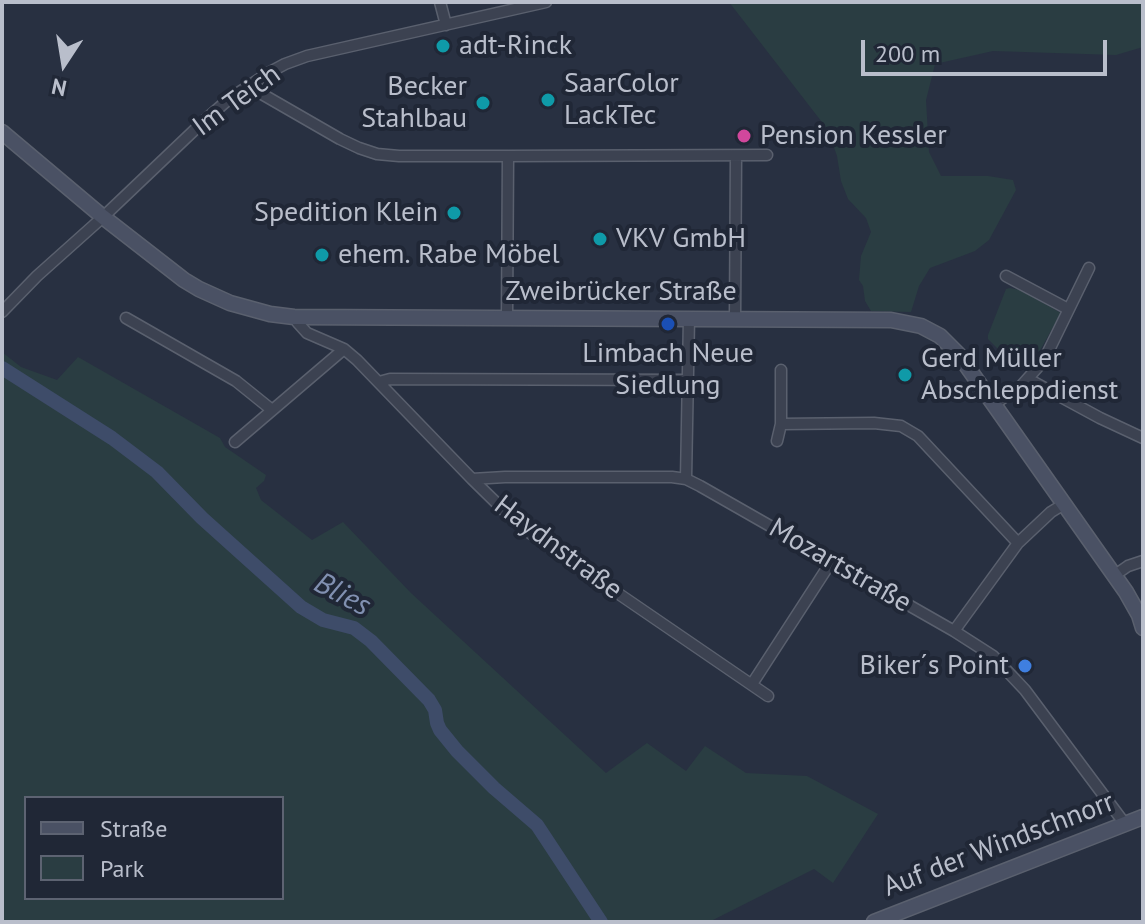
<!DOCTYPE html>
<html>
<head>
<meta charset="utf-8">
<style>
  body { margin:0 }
  #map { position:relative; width:1145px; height:924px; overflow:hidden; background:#283041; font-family:"PT Sans",sans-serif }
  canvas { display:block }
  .frame { position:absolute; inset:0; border:4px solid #b9becb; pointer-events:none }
  .legend { position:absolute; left:24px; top:796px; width:260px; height:104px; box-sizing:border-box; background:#202736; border:2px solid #5d6372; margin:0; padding:10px 14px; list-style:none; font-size:24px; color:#b9becb }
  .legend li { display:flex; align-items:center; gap:16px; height:40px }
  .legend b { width:40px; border:2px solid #5d6372 }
  .north { position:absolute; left:24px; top:24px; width:80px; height:80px; -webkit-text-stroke:6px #202736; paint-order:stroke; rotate:192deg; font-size:22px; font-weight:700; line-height:32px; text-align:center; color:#b9becb }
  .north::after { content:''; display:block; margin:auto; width:28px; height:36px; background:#b9becb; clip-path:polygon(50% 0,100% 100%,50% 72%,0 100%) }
  .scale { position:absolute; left:861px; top:40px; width:246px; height:36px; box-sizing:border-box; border:4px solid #b9becb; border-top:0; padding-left:10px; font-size:24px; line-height:28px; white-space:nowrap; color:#b9becb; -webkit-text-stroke:6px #202736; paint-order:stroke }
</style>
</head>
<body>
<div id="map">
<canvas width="1145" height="924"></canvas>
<div class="frame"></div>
<ul class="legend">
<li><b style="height:10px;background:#4a5164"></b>Straße</li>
<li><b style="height:22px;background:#2a3d42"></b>Park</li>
</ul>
<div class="north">N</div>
<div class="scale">200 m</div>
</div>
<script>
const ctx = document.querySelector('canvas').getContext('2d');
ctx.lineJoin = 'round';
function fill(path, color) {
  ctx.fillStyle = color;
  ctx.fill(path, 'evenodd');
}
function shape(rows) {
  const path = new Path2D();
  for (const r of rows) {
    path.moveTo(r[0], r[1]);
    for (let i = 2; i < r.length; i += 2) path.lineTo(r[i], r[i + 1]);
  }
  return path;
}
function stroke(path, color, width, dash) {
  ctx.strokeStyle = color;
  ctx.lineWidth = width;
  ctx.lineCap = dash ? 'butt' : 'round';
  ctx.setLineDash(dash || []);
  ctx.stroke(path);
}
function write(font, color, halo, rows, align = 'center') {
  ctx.font = font + ' "PT Sans",sans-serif';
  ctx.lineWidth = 8;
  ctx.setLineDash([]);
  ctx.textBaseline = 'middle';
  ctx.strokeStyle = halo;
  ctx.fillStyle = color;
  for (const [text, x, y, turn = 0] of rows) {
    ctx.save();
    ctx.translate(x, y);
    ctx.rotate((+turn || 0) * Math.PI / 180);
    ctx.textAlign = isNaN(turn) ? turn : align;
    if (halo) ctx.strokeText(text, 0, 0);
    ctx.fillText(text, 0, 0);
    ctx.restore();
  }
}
fill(shape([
  [729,2,1143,2,1143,47,1116,55,993,51,935,64,926,100,929,152,941,176,988,176,1013,180,1016,190,989,240,975,251,930,268,919,286,911,312,871,311,865,301,863,286,859,280,861,256,871,232,866,218,848,199,841,181,837,156,828,130],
  [1010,288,1020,290,1061,313,1034,361,1022,353,1012,363,988,339,988,335,1006,289],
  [2,352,21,367,57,380,78,357,220,438,225,447,266,475,264,481,256,488,261,500,312,540,343,522,411,593,606,773,647,743,686,771,705,746,746,773,807,776,878,814,833,883,814,869,709,922,2,922],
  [282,798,282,898,26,898,26,798]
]), '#2a3d42');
stroke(shape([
  [2,368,112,438,157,472,202,518,301,607,323,620,354,628,371,641,429,700,435,710,437,723,440,730,457,751,494,788,537,825,601,922]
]), '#3e4c69', 14);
const street = shape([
  [440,2,446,25],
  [248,86,340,139,359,148,377,154,399,156,508,156,767,155],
  [1006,276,1068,309],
  [2,312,37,276,103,217,205,120,229,99,270,72,285,64,307,56,546,2],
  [294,317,298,323,307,333,344,349,357,360,472,479,521,527,768,696],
  [126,318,236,381,272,410],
  [507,318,508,156],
  [735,319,736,156],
  [1028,379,1100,418,1143,438],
  [379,382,390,379,688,380],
  [994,404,1021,386,1038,367,1048,352,1089,268],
  [781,424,874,423,901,426,918,436,1018,543],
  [777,441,781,424,781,370],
  [235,442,344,349],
  [472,479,505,477,672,477,686,479,700,486,954,631,993,656,1025,690,1125,824],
  [686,479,689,318],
  [1115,575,1128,566,1143,561],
  [954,631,1018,543,1051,512,1064,504],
  [752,684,831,562]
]);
const secondary = shape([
  [2,132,103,217,184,280,199,289,230,303,270,314,294,317,891,320,921,326,940,336,959,355,1126,592,1139,615,1143,628],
  [874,922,1143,817]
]);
stroke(street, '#5a606e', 13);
stroke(secondary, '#5a606e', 17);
stroke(street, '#3c4251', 10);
stroke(secondary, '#4a5164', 14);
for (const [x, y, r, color] of [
  [443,46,8,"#0f9aa8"],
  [548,100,8,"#0f9aa8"],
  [483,103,8,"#0f9aa8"],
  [744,136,8,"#d1479c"],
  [454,213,8,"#0f9aa8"],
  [600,239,8,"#0f9aa8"],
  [322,255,8,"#0f9aa8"],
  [668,324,8,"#1a4fb4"],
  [905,375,8,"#0f9aa8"],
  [1025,666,8,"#3f7fe0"]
]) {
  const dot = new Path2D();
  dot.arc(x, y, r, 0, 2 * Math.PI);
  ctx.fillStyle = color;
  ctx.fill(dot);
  stroke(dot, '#202736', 3);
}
write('28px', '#b9becb', '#202736', [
  ["adt-Rinck",459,46],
  ["SaarColor",564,84],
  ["LackTec",564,116],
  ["Becker",467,87,"right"],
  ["Stahlbau",467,119,"right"],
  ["Pension Kessler",760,136],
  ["Spedition Klein",438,213,"right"],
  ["VKV GmbH",616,239],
  ["ehem. Rabe Möbel",338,255],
  ["Limbach Neue",668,354,"center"],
  ["Siedlung",668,386,"center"],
  ["Gerd Müller",921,359],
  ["Abschleppdienst",921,391],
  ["Biker´s Point",1009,666,"right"]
], 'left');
write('28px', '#b9becb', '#202736', [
  ["Im Teich",237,101,-36],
  ["Zweibrücker Straße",621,292],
  ["Haydnstraße",558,548,37],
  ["Mozartstraße",840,566,30],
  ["Auf der Windschnorr",999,845,-21]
]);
write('italic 30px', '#8190b1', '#202736', [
  ["Blies",342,595,28]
]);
</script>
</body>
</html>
